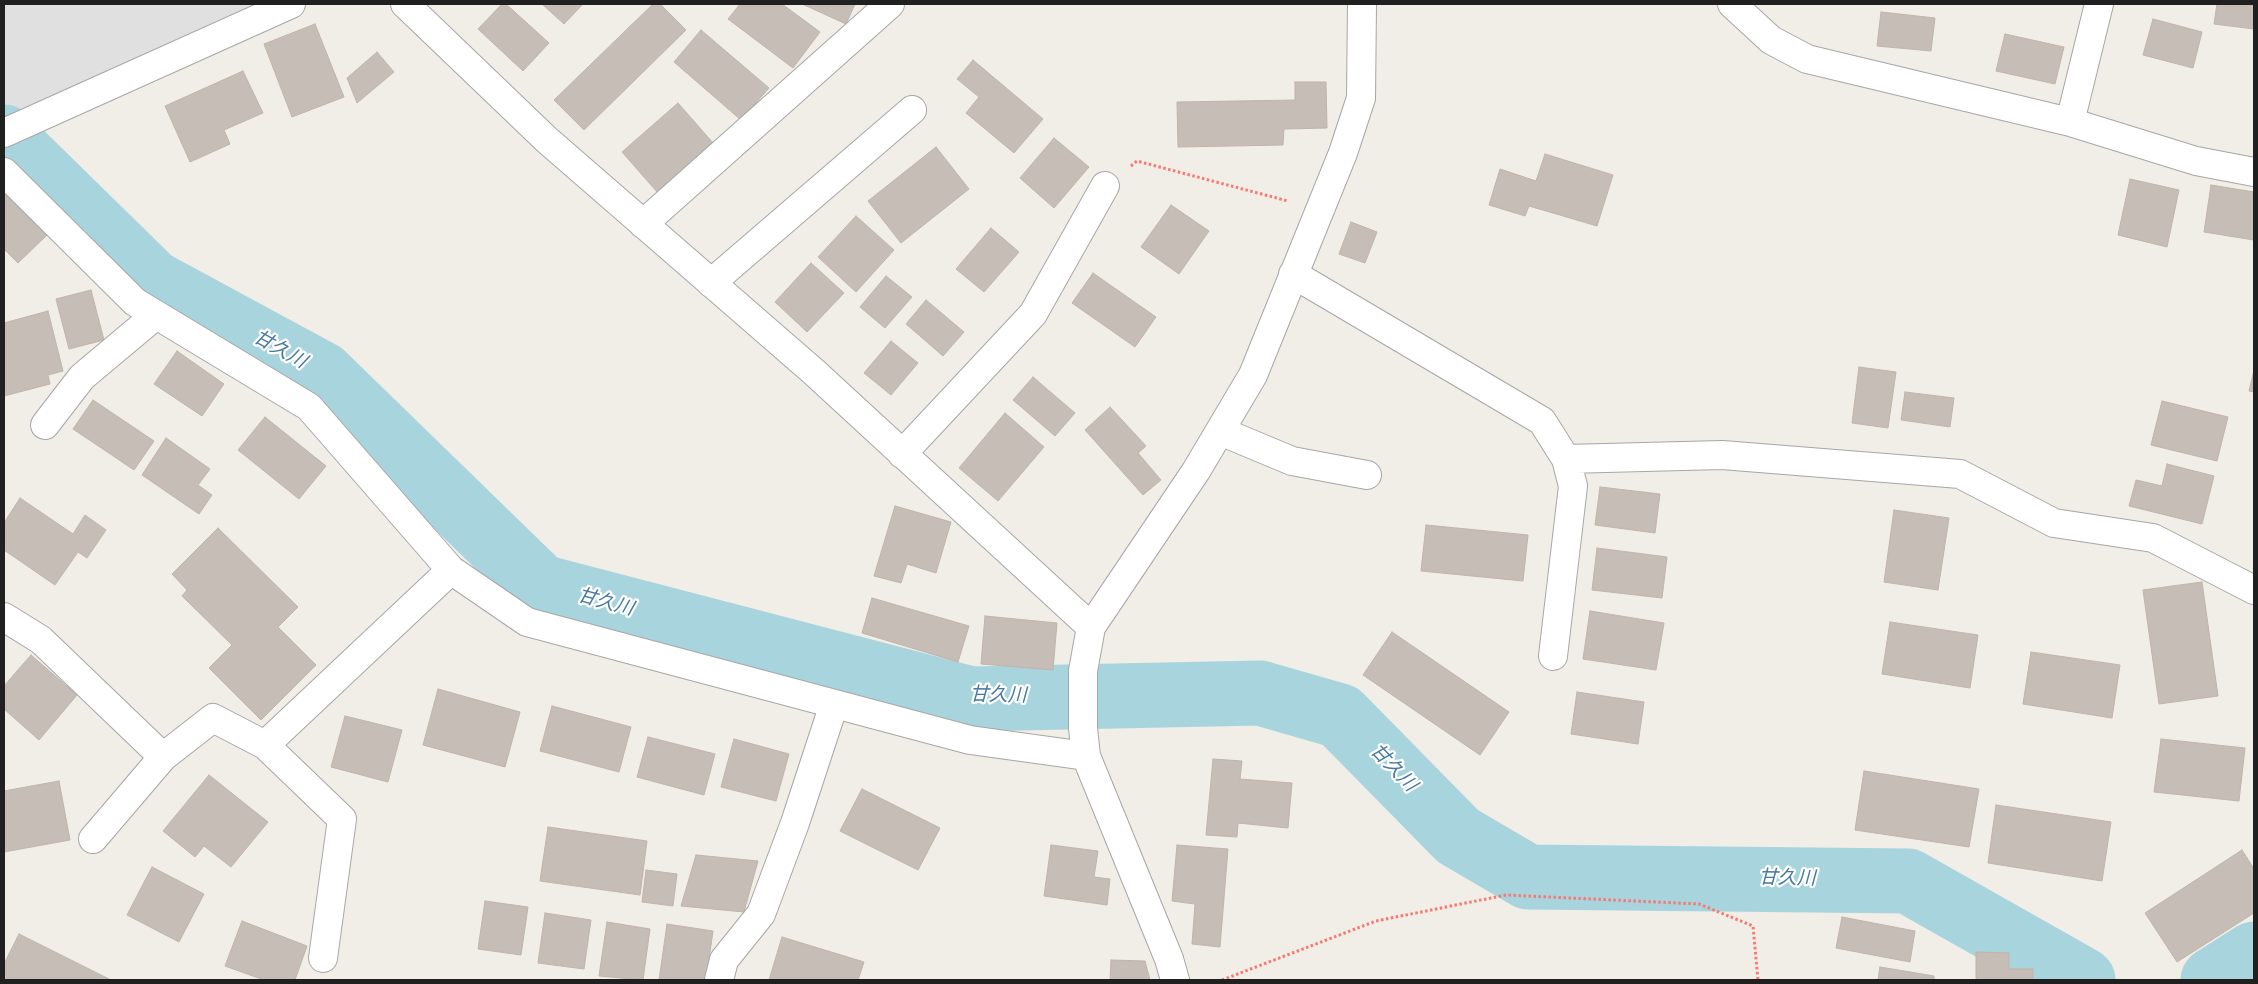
<!DOCTYPE html>
<html>
<head>
<meta charset="utf-8">
<style>
  body { margin:0 }
  #map { position:relative; width:2258px; height:984px; overflow:hidden; background:#f1ede7; font-family:Overpass,sans-serif }
  canvas { display:block }
  .frame { position:absolute; inset:0; border:5px solid #202020; pointer-events:none }
</style>
</head>
<body>
<div id="map">
<canvas width="2258" height="984"></canvas>
<div class="frame"></div>
</div>
<script>
const ctx = document.querySelector('canvas').getContext('2d');
ctx.lineJoin = 'round';
function fill(path, color) {
  ctx.fillStyle = color;
  ctx.fill(path, 'evenodd');
}
function shape(rows) {
  const path = new Path2D();
  for (const r of rows) {
    path.moveTo(r[0], r[1]);
    for (let i = 2; i < r.length; i += 2) path.lineTo(r[i], r[i + 1]);
  }
  return path;
}
function stroke(path, color, width, dash) {
  ctx.strokeStyle = color;
  ctx.lineWidth = width;
  ctx.lineCap = dash ? 'butt' : 'round';
  ctx.setLineDash(dash || []);
  ctx.stroke(path);
}
function write(font, color, halo, rows, align = 'center') {
  ctx.font = font + ' Overpass,"Noto Sans JP",sans-serif';
  ctx.lineWidth = 4.5;
  ctx.setLineDash([]);
  ctx.textBaseline = 'middle';
  ctx.strokeStyle = halo;
  ctx.fillStyle = color;
  for (const [text, x, y, turn = 0] of rows) {
    ctx.save();
    ctx.translate(x, y);
    ctx.rotate((+turn || 0) * Math.PI / 180);
    ctx.textAlign = isNaN(turn) ? turn : align;
    if (halo) ctx.strokeText(text, 0, 0);
    ctx.fillText(text, 0, 0);
    ctx.restore();
  }
}
fill(shape([
  [4,4,271,4,94,84,4,114]
]), '#e0e0e0');
stroke(shape([
  [4,137,152,282,322,374,541,587,971,699,1260,693,1340,716,1458,836,1528,877,1908,881,2083,980],
  [2213,980,2254,954]
]), '#a8d4de', 65);
const building = shape([
  [502,4,506,4,549,43,523,71,478,29,502,4],
  [542,4,583,4,564,24,542,4],
  [653,4,660,4,686,30,584,130,554,100,653,4],
  [740,4,782,4,820,32,793,68,728,19,740,4],
  [802,4,855,4,846,24,802,4],
  [2217,4,2254,4,2254,29,2214,24,2217,4],
  [1881,12,1935,18,1931,51,1877,46,1881,12],
  [2153,19,2202,32,2193,68,2143,55,2153,19],
  [315,24,344,97,292,117,264,44,315,24],
  [701,30,769,88,741,120,674,62,701,30],
  [2005,34,2064,47,2055,84,1996,71,2005,34],
  [377,52,394,72,357,103,347,78,377,52],
  [973,60,1043,119,1014,153,966,113,979,97,957,79,973,60],
  [243,71,263,113,224,130,230,144,190,162,165,106,243,71],
  [1295,82,1326,82,1327,128,1284,129,1283,145,1178,147,1177,102,1295,100,1295,82],
  [678,103,714,144,658,193,622,152,678,103],
  [1054,138,1089,167,1054,208,1020,178,1054,138],
  [936,147,969,189,901,243,868,201,936,147],
  [1545,154,1613,175,1597,226,1529,206,1525,216,1489,205,1500,169,1536,181,1545,154],
  [2130,179,2179,190,2167,247,2118,235,2130,179],
  [2211,185,2254,192,2254,240,2204,232,2211,185],
  [4,190,47,235,18,263,4,249,4,190],
  [1171,205,1209,231,1179,274,1141,247,1171,205],
  [856,216,894,250,856,292,818,257,856,216],
  [1351,222,1377,232,1365,263,1339,254,1351,222],
  [991,228,1019,252,984,292,956,269,991,228],
  [811,263,844,293,807,332,775,302,811,263],
  [1093,273,1156,317,1135,347,1072,303,1093,273],
  [886,276,912,297,885,328,860,307,886,276],
  [91,290,104,340,69,349,56,299,91,290],
  [926,300,964,332,943,356,906,324,926,300],
  [48,311,63,371,48,375,50,384,4,396,4,323,48,311],
  [891,341,918,363,891,395,864,373,891,341],
  [177,351,224,384,202,416,154,384,177,351],
  [1859,367,1896,372,1888,428,1852,423,1859,367],
  [2254,370,2254,392,2249,391,2254,370],
  [1033,377,1075,413,1055,436,1013,400,1033,377],
  [1905,392,1954,398,1950,427,1901,420,1905,392],
  [93,400,154,441,134,470,73,429,93,400],
  [2162,401,2228,417,2217,461,2151,445,2162,401],
  [1110,407,1146,446,1138,453,1161,480,1143,495,1085,430,1110,407],
  [1005,413,1044,447,998,501,959,468,1005,413],
  [265,417,326,466,299,499,238,450,265,417],
  [166,438,210,469,198,485,212,495,199,514,142,475,166,438],
  [2167,464,2214,476,2202,524,2129,506,2136,480,2162,486,2167,464],
  [1600,487,1660,494,1655,533,1595,525,1600,487],
  [20,498,73,534,85,515,106,530,87,558,78,552,55,585,4,550,4,523,20,498],
  [895,506,951,522,936,573,907,564,901,583,874,576,895,506],
  [1894,510,1949,518,1938,590,1884,582,1894,510],
  [1426,525,1528,535,1523,581,1421,571,1426,525],
  [218,528,298,607,278,627,316,665,261,720,209,668,232,645,182,596,187,590,172,574,218,528],
  [1597,548,1667,557,1662,598,1592,590,1597,548],
  [2202,582,2218,696,2159,704,2143,590,2202,582],
  [872,598,969,626,958,662,862,633,872,598],
  [1590,611,1664,623,1656,670,1583,659,1590,611],
  [985,616,1057,623,1053,670,981,664,985,616],
  [1890,622,1978,635,1970,688,1882,674,1890,622],
  [1392,632,1509,712,1480,755,1363,675,1392,632],
  [2031,652,2120,665,2112,718,2023,704,2031,652],
  [31,655,77,695,39,740,4,709,4,686,31,655],
  [438,689,520,712,505,767,423,745,438,689],
  [1577,692,1644,702,1638,744,1571,734,1577,692],
  [552,706,631,727,619,772,540,751,552,706],
  [345,716,402,730,388,782,331,767,345,716],
  [648,737,715,754,704,795,637,777,648,737],
  [734,739,789,754,776,801,721,787,734,739],
  [2161,739,2245,748,2239,801,2154,792,2161,739],
  [1213,759,1242,761,1240,779,1292,783,1288,828,1238,823,1237,837,1206,835,1213,759],
  [1864,771,1979,789,1969,847,1855,830,1864,771],
  [209,775,268,822,231,867,204,846,195,857,163,831,209,775],
  [59,781,70,840,4,852,4,791,59,781],
  [862,789,940,828,918,870,840,831,862,789],
  [1996,805,2111,822,2102,881,1988,863,1996,805],
  [548,827,647,841,640,895,540,881,548,827],
  [1051,845,1098,851,1094,877,1110,879,1107,905,1044,896,1051,845],
  [1177,845,1228,849,1220,947,1192,944,1195,904,1172,901,1177,845],
  [2242,850,2254,869,2254,913,2177,962,2145,913,2242,850],
  [696,855,758,861,744,912,681,906,696,855],
  [152,867,204,894,179,942,127,915,152,867],
  [646,870,677,874,673,906,642,902,646,870],
  [485,901,528,907,521,955,478,949,485,901],
  [545,913,591,920,584,969,538,963,545,913],
  [1842,917,1915,931,1910,962,1836,948,1842,917],
  [242,921,307,946,295,980,264,980,225,966,242,921],
  [607,922,650,929,643,980,599,976,607,922],
  [667,924,713,931,706,980,659,980,667,924],
  [19,934,111,980,4,980,4,964,19,934],
  [782,937,864,962,858,980,769,980,782,937],
  [1976,952,2009,953,2009,969,2033,969,2033,980,1976,980,1976,952],
  [1111,960,1145,961,1150,980,1110,980,1111,960],
  [1880,967,1934,976,1934,980,1878,980,1880,967]
]);
fill(building, '#c5bdb6');
stroke(building, '#c2b3a9', 1);
const street = shape([
  [405,4,547,140,814,372,1091,627],
  [1732,4,1771,40,1807,59,2070,122,2196,161,2254,172],
  [2070,122,2099,4],
  [4,133,291,4],
  [4,172,135,302,309,407,451,570,527,622,970,740,1086,756],
  [643,224,890,4],
  [1293,274,1542,421,1566,459,1722,455,1960,474,2054,523,2153,538,2254,590],
  [711,283,912,110],
  [45,425,82,377,156,315],
  [1220,431,1292,461,1367,475],
  [902,454,1033,314,1105,186],
  [4,617,41,640,163,757],
  [1553,656,1573,486,1566,459],
  [265,745,342,819,323,958],
  [93,839,163,757,213,718,265,745,451,570],
  [719,980,724,960,761,914,795,823,834,704],
  [1175,980,1169,959,1086,756,1083,728,1083,671,1091,627,1196,471,1253,375,1343,153,1361,98,1362,4]
]);
stroke(street, '#a7a7a7', 30);
stroke(shape([
  [1131,166,1137,161,1288,201],
  [1222,980,1376,921,1506,895,1699,904,1753,926,1758,980]
]), '#f97870', 3, [2.5, 2.5]);
stroke(street, '#fff', 28);
write('italic 19px', '#4778a0', '#fff', [
  ["甘久川",279,351,29],
  ["甘久川",605,604,15],
  ["甘久川",998,697,1],
  ["甘久川",1392,769,46],
  ["甘久川",1787,880,1]
]);
</script>
</body>
</html>
